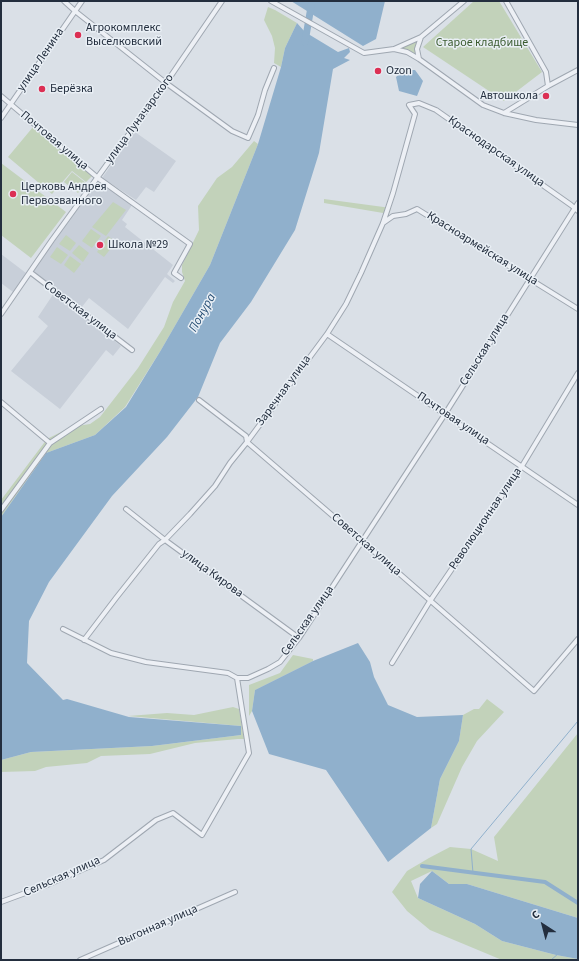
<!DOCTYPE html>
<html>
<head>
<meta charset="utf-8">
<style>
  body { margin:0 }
  #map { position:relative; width:579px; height:961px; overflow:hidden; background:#dae0e7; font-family:"Source Sans 3",sans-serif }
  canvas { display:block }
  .frame { position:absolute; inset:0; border:2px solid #232e3e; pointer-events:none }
  .north { position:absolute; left:523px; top:905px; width:40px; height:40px; -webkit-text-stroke:3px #e9eff5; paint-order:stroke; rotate:324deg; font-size:11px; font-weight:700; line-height:16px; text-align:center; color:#232e3e }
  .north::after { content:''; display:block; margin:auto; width:14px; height:18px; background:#232e3e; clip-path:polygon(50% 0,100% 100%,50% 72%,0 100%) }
</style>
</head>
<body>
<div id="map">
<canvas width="579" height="961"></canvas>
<div class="frame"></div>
<div class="north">С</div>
</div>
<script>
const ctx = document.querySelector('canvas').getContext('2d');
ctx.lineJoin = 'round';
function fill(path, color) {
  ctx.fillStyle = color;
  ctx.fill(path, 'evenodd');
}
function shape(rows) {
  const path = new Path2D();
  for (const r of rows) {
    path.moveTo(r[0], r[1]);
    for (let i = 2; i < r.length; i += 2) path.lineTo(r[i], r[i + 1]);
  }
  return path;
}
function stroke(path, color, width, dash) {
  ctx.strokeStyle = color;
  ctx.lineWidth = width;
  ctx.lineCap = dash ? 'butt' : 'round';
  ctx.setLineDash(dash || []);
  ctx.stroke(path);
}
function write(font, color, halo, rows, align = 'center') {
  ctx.font = font + ' "Source Sans 3",sans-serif';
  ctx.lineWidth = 3;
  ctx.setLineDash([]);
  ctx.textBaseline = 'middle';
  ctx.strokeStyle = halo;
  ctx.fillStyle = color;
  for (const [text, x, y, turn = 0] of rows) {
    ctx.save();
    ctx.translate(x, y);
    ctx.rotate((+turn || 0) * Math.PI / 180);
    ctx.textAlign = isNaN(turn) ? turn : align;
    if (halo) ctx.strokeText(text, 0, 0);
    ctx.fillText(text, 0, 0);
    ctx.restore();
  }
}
fill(shape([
  [135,132,176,161,154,192,146,187,136,200,102,178],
  [98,181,132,205,122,220,127,224,125,227,173,265,167,274,175,281,173,283,165,277,128,329,89,298,81,308,33,271],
  [1,254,26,273,13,292,1,283],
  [54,293,121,346,113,356,106,350,60,409,11,371,48,326,38,317]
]), '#c8cfd9');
fill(shape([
  [474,1,499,1,542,72,504,101,423,47],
  [268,7,275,10,297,23,285,48,281,67,274,63,275,48,272,36,264,20],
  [421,37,417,49,419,59,407,52,394,49],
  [33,127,93,175,86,182,72,171,52,194,8,157],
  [254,141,258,144,210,265,161,350,125,407,95,435,46,453,1,517,1,500,47,439,71,427,90,424,100,417,138,368,164,327,173,302,185,281,182,272,182,265,199,230,198,206,217,178,232,167],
  [1,163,66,212,31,258,1,235],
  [72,172,86,183,78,193,64,182],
  [324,199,391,208,389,214,324,203],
  [113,202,126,210,106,236,92,227],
  [91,229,101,236,92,248,82,241],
  [66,235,76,243,70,251,59,244],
  [108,236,116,242,104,257,97,252],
  [79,245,89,253,83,262,72,253],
  [57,247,68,255,61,264,50,257],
  [70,256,81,264,74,273,64,265],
  [293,655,313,659,313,661,255,690,252,711,249,716,249,685,280,673],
  [487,699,504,712,477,741,462,767,437,824,431,828,440,779,459,741,463,715,474,709,479,709],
  [233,707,239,709,244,739,238,739,195,743,150,754,101,756,87,763,46,767,35,771,1,772,1,760,31,752,152,746,241,735,241,726,128,716,167,713,194,715],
  [578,733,578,918,467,884,449,884,432,871,411,881,418,898,475,924,502,941,556,955,578,959,578,960,502,960,430,930,407,911,392,892,407,871,429,858,450,847,471,849,498,861,494,837]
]), '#c2d2ba');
fill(shape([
  [291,1,385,1,376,39,363,46],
  [297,23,305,32,338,52,349,48,350,52,344,58,350,60,333,69,319,153,295,230,251,302,220,343,198,397,167,437,112,496,49,582,29,621,27,663,63,700,67,699,129,717,241,726,241,735,152,746,31,752,1,760,1,517,46,453,95,435,126,407,161,350,210,265,258,144,281,67,285,48],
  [404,70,415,70,423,81,417,96,399,91,396,77],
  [358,643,370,662,374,677,388,705,417,717,463,715,459,741,440,779,431,828,388,862,326,770,269,754,252,711,255,690,313,661],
  [432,871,449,884,467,884,578,918,578,959,556,955,502,941,475,924,418,898,420,884]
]), '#90b0cc');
stroke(shape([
  [473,873,471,849,578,721],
  [551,960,558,954]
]), '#90b0cc', 1);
stroke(shape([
  [422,866,545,882,578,903]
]), '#90b0cc', 4);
stroke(shape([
  [305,42,312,1]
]), '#90b0cc', 7);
const minor = shape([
  [64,1,75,11,166,83,232,131,248,138,258,115,265,90,274,68],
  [271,1,364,53,394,49,407,52,419,59,483,105,504,113,536,120,578,125],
  [506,1,546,72,548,86],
  [394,49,421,37],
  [419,59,417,49,421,37,464,1],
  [1,96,98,178,190,244,174,273,181,278],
  [504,113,548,86,578,70],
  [1,118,82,1],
  [383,223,393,216,406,214,417,209,578,309],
  [30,272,132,350],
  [1,314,52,240,166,83,222,1],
  [327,334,578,505],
  [199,400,246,436,247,442,362,541,534,691,578,639],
  [1,402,50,443],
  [126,509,165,540,299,638],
  [1,510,50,443,101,409],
  [63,629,111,653,146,662,228,673,237,678],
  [84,640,116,598,159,544,165,540,190,514,215,486,230,463,247,442,327,334,346,304,361,273,383,223,393,193,415,114,409,105,419,103,436,110,571,205,578,211],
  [392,663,430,601,522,466,578,373],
  [237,678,248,678,268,669,280,662,299,638,445,414,578,203],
  [1,902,47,885,104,860,156,820,173,813,202,835,249,753,237,678],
  [80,960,235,892]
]);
stroke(minor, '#9fa7b1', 6);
stroke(minor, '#edf0f5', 4);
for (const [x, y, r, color] of [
  [78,35,4,"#dc2f53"],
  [378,71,4,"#dc2f53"],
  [42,89,4,"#dc2f53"],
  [546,96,4,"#dc2f53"],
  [13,194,4,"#dc2f53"],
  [100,245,4,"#dc2f53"]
]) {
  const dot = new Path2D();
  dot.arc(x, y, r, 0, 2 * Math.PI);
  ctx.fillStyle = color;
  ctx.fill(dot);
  stroke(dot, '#e9eff5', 1.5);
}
write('12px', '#232e3e', '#e9eff5', [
  ["Агрокомплекс",86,28],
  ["Выселковский",86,42],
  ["Ozon",386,71],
  ["Берёзка",50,89],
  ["Автошкола",538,96,"right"],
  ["Церковь Андрея",21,187],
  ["Первозванного",21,201],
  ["Школа №29",108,245]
], 'left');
write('12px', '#3a5b2f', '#e9eff5', [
  ["Старое кладбище",482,43]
]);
write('12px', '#232e3e', '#e9eff5', [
  ["улица Ленина",41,60,-56],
  ["улица Луначарского",140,119,-54],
  ["Почтовая улица",54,141,40],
  ["Краснодарская улица",496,152,35],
  ["Красноармейская улица",482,249,32],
  ["Советская улица",80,311,37],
  ["Сельская улица",485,350,-58],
  ["Заречная улица",284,391,-54],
  ["Почтовая улица",453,419,34],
  ["Революционная улица",486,519,-56],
  ["Советская улица",366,545,41],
  ["улица Кирова",212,574,36],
  ["Сельская улица",308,621,-55],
  ["Сельская улица",62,877,-24],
  ["Выгонная улица",158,926,-24]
]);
write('italic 13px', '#295076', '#e9eff5', [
  ["Понура",203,313,-61]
]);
</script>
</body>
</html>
